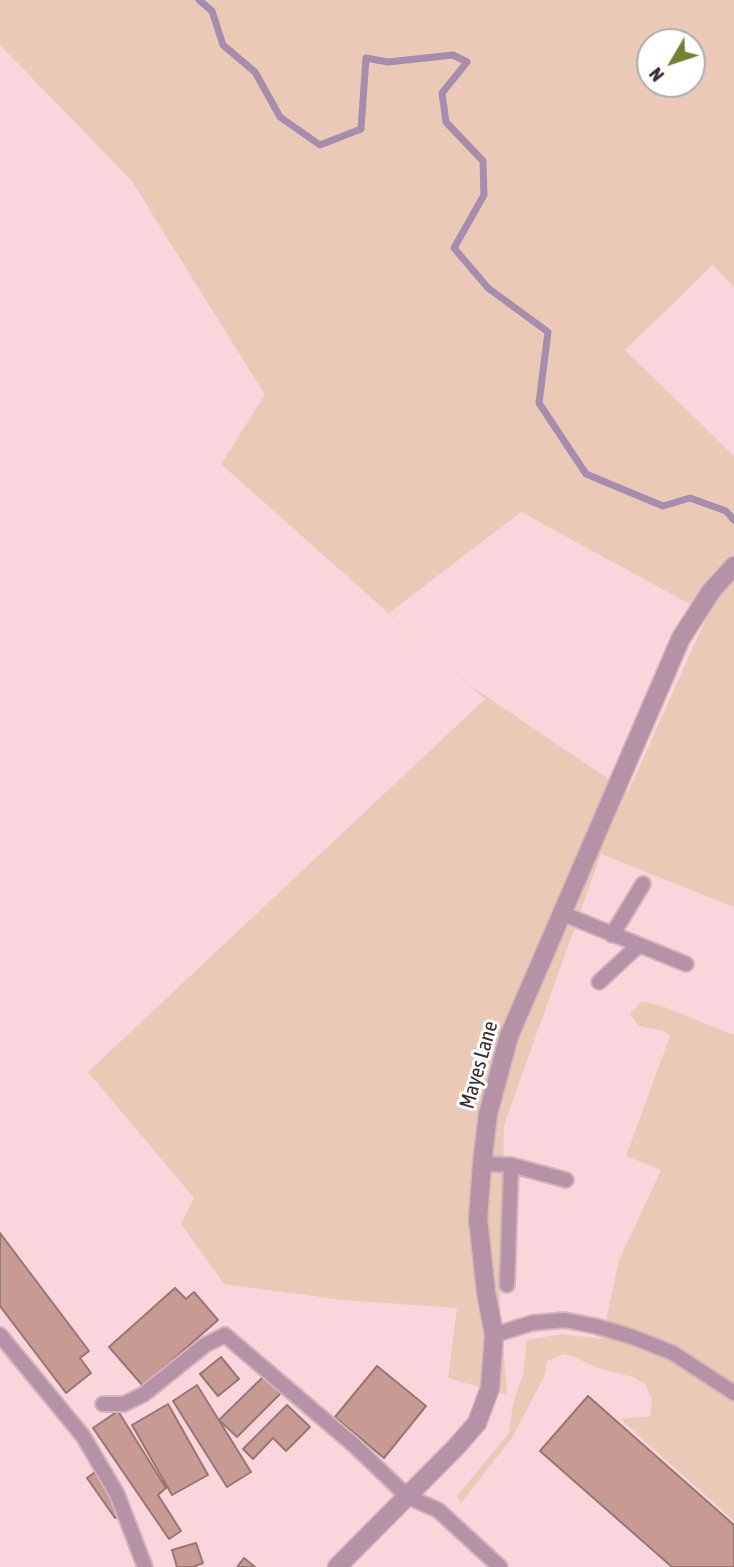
<!DOCTYPE html>
<html>
<head>
<meta charset="utf-8">
<style>
  body { margin:0 }
  #map { position:relative; width:734px; height:1567px; overflow:hidden; background:#fad6dc; font-family:"Asap Condensed",sans-serif }
  canvas { display:block }
  .north { position:absolute; left:636px; top:28px; width:70px; height:70px; box-sizing:border-box; background:#fff; border:2px solid #b1abac; border-radius:50%; rotate:231deg; font-size:19px; font-weight:700; line-height:28px; text-align:center; color:#3b2d2f }
  .north::after { content:''; display:block; margin:auto; width:24px; height:32px; background:#718333; clip-path:polygon(50% 0,100% 100%,50% 72%,0 100%) }
</style>
</head>
<body>
<div id="map">
<canvas width="734" height="1567"></canvas>
<div class="north">N</div>
</div>
<script>
const ctx = document.querySelector('canvas').getContext('2d');
ctx.lineJoin = 'round';
function fill(path, color) {
  ctx.fillStyle = color;
  ctx.fill(path, 'evenodd');
}
function shape(rows) {
  const path = new Path2D();
  for (const r of rows) {
    path.moveTo(r[0], r[1]);
    for (let i = 2; i < r.length; i += 2) path.lineTo(r[i], r[i + 1]);
  }
  return path;
}
function stroke(path, color, width, dash) {
  ctx.strokeStyle = color;
  ctx.lineWidth = width;
  ctx.lineCap = dash ? 'butt' : 'round';
  ctx.setLineDash(dash || []);
  ctx.stroke(path);
}
function write(font, color, halo, rows, align = 'center') {
  ctx.font = font + ' "Asap Condensed",sans-serif';
  ctx.lineWidth = 6;
  ctx.setLineDash([]);
  ctx.textBaseline = 'middle';
  ctx.strokeStyle = halo;
  ctx.fillStyle = color;
  for (const [text, x, y, turn = 0] of rows) {
    ctx.save();
    ctx.translate(x, y);
    ctx.rotate((+turn || 0) * Math.PI / 180);
    ctx.textAlign = isNaN(turn) ? turn : align;
    if (halo) ctx.strokeText(text, 0, 0);
    ctx.fillText(text, 0, 0);
    ctx.restore();
  }
}
fill(shape([
  [0,0,734,0,734,287,713,265,625,350,734,456,734,907,601,854,504,1125,500,1300,507,1395,448,1378,457,1308,342,1300,224,1284,181,1224,194,1198,88,1072,485,699,221,464,265,395,131,180,0,45],
  [650,42,692,42,692,84,650,84],
  [521,512,708,614,628,792,471,686,389,613],
  [642,1001,662,1006,734,1035,734,1521,620,1419,650,1416,652,1399,645,1384,633,1377,597,1368,575,1357,563,1354,547,1361,544,1377,512,1438,461,1503,457,1496,509,1433,513,1403,523,1374,527,1340,562,1334,602,1339,619,1260,661,1170,626,1156,670,1036,664,1031,639,1026,630,1014]
]), '#eacab7');
stroke(shape([
  [199,0,212,11,223,45,255,72,280,117,320,145,361,129,366,58,388,62,453,55,467,62,442,93,446,122,483,161,484,195,454,248,488,288,548,332,539,403,586,474,663,506,690,498,726,511,734,520]
]), '#a78dad', 7);
const building = shape([
  [0,1233,89,1351,80,1358,91,1373,66,1393,0,1306,0,1233],
  [175,1288,186,1299,194,1292,218,1320,143,1386,109,1347,175,1288],
  [221,1357,239,1379,218,1396,200,1374,221,1357],
  [377,1366,426,1406,384,1458,335,1417,377,1366],
  [265,1375,282,1392,237,1437,219,1420,265,1375],
  [197,1385,251,1472,227,1487,173,1401,197,1385],
  [588,1396,734,1525,734,1567,672,1567,540,1451,588,1396],
  [168,1404,208,1475,172,1495,132,1425,168,1404],
  [287,1405,310,1427,286,1451,273,1438,253,1459,243,1449,287,1405],
  [118,1411,166,1488,158,1495,181,1531,169,1539,93,1428,118,1411],
  [95,1472,123,1512,115,1518,87,1478,95,1472],
  [196,1543,203,1563,193,1567,177,1567,172,1550,196,1543],
  [244,1558,255,1567,237,1567,244,1558]
]);
fill(building, '#c79a93');
stroke(building, '#977772', 2);
const lane = shape([
  [561,913,686,964],
  [612,935,643,884],
  [599,982,639,945],
  [482,1164,511,1165,566,1180],
  [507,1285,511,1165],
  [0,1335,83,1436,117,1494,145,1567],
  [494,1335,532,1323,564,1320,595,1326,630,1336,673,1353,734,1393],
  [103,1404,124,1404,144,1394,205,1345,225,1335,355,1446,408,1497,438,1510,500,1567]
]);
const street = shape([
  [337,1567,456,1447,477,1423,490,1388,494,1335,486,1292,478,1219,482,1164,488,1114,509,1036,681,638,712,590,734,566]
]);
stroke(lane, '#d4b4b9', 18);
stroke(street, '#d4b4b9', 21);
stroke(lane, '#b692a6', 14);
stroke(street, '#b692a6', 18);
write('21px', '#3b2d2f', '#fff', [
  ["Mayes Lane",479,1065,-74]
]);
</script>
</body>
</html>
